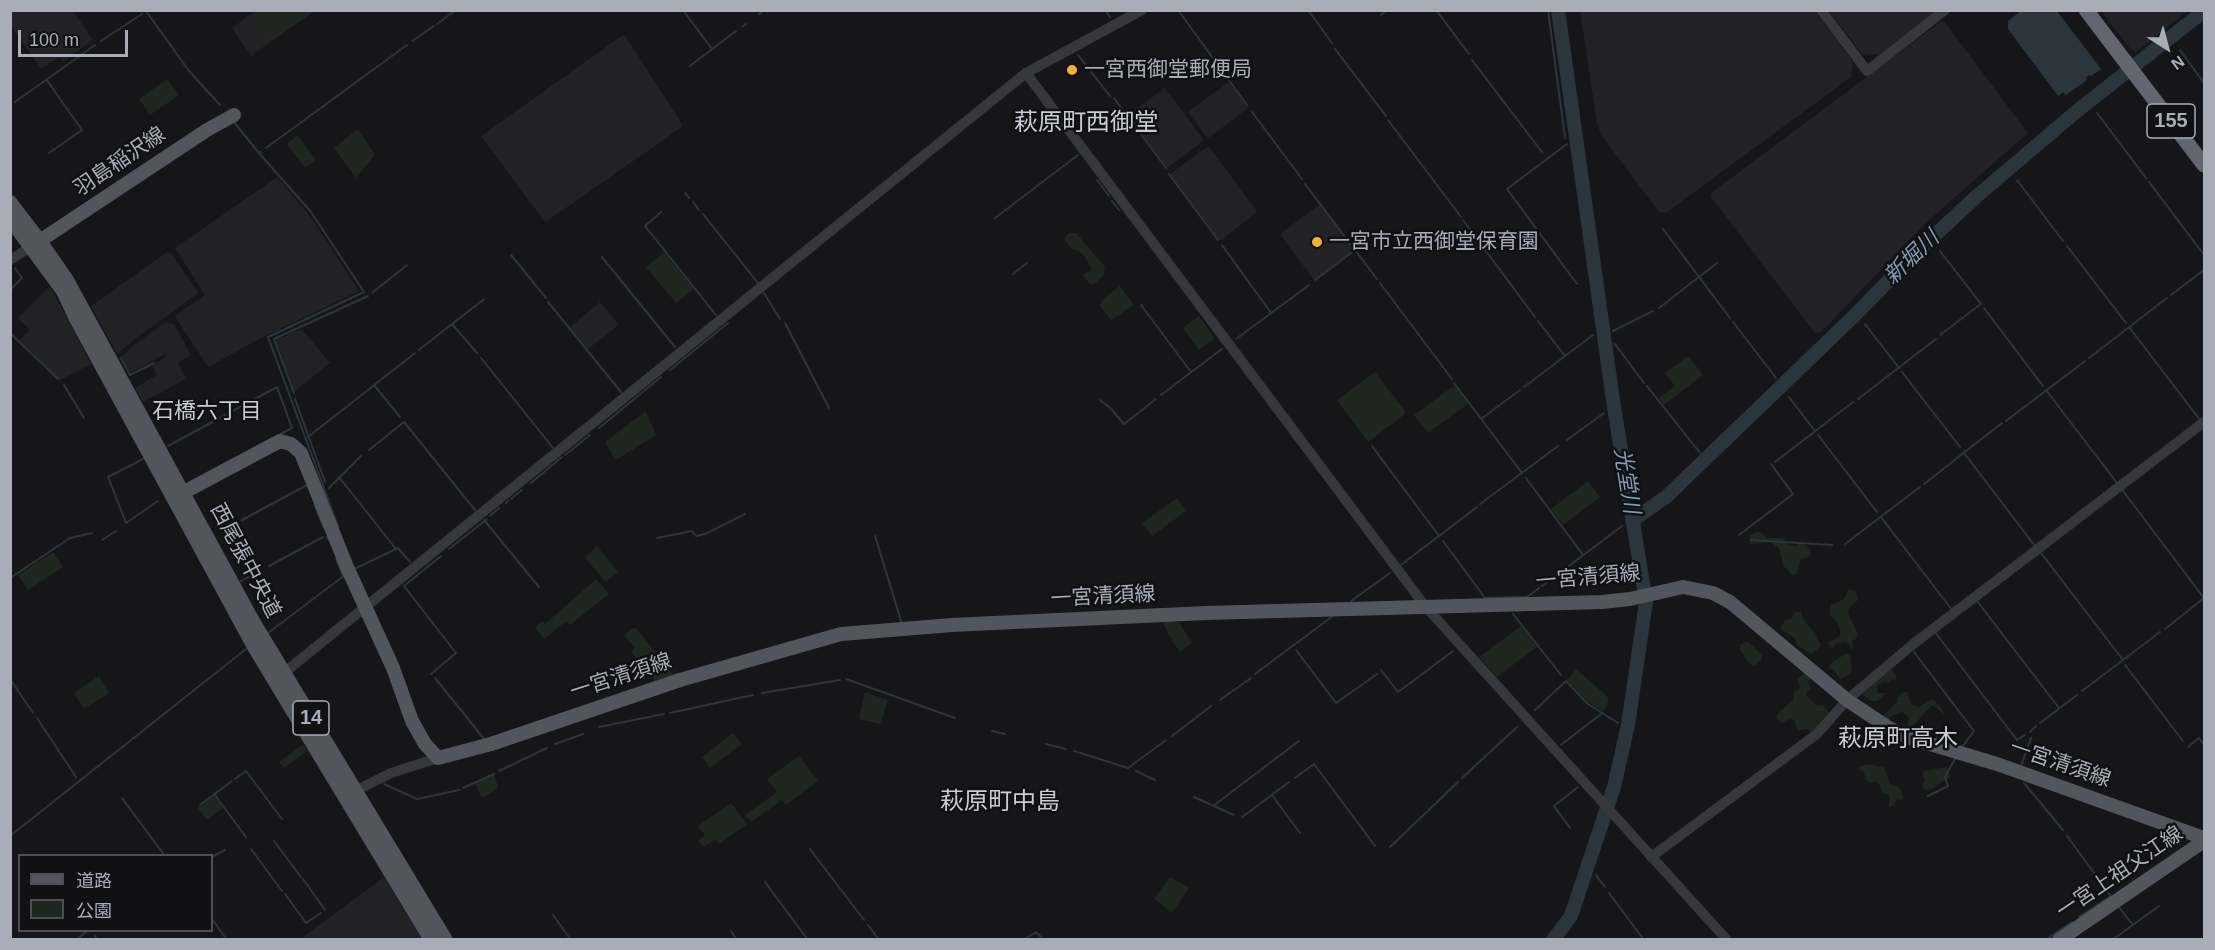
<!DOCTYPE html>
<html>
<head>
<meta charset="utf-8">
<style>
  body { margin:0 }
  #map { position:relative; width:2215px; height:950px; overflow:hidden; background:#161618; font-family:Helvetica,"Noto Sans JP",sans-serif }
  canvas { display:block }
  .frame { position:absolute; inset:0; border:12px solid #a8adb8; pointer-events:none }
  .legend { position:absolute; left:18px; top:854px; width:195px; height:78px; box-sizing:border-box; background:#111113; border:2px solid #4d4f55; margin:0; padding:8px 10px; list-style:none; font-size:18px; color:#a8adb8 }
  .legend li { display:flex; align-items:center; gap:12px; height:30px }
  .legend b { width:30px; border:2px solid #4d4f55 }
  .north { position:absolute; left:2137px; top:18px; width:60px; height:60px; -webkit-text-stroke:4px #111113; paint-order:stroke; rotate:144deg; font-size:16px; font-weight:700; line-height:24px; text-align:center; color:#a8adb8 }
  .north::after { content:''; display:block; margin:auto; width:21px; height:27px; background:#a8adb8; clip-path:polygon(50% 0,100% 100%,50% 72%,0 100%) }
  .scale { position:absolute; left:18px; top:30px; width:110px; height:27px; box-sizing:border-box; border:3px solid #a8adb8; border-top:0; padding-left:8px; font-size:18px; line-height:21px; white-space:nowrap; color:#a8adb8; -webkit-text-stroke:4px #111113; paint-order:stroke }
</style>
</head>
<body>
<div id="map">
<canvas width="2215" height="950"></canvas>
<div class="frame"></div>
<ul class="legend">
<li><b style="height:8px;background:#53555c"></b>道路</li>
<li><b style="height:16px;background:#1e261f"></b>公園</li>
</ul>
<div class="north">N</div>
<div class="scale">100 m</div>
</div>
<script>
const ctx = document.querySelector('canvas').getContext('2d');
ctx.lineJoin = 'round';
function fill(path, color) {
  ctx.fillStyle = color;
  ctx.fill(path, 'evenodd');
}
function shape(rows) {
  const path = new Path2D();
  for (const r of rows) {
    path.moveTo(r[0], r[1]);
    for (let i = 2; i < r.length; i += 2) path.lineTo(r[i], r[i + 1]);
  }
  return path;
}
function stroke(path, color, width, dash) {
  ctx.strokeStyle = color;
  ctx.lineWidth = width;
  ctx.lineCap = dash ? 'butt' : 'round';
  ctx.setLineDash(dash || []);
  ctx.stroke(path);
}
function write(font, color, halo, rows, align = 'center') {
  ctx.font = font + ' Helvetica,"Noto Sans JP",sans-serif';
  ctx.lineWidth = 5;
  ctx.setLineDash([]);
  ctx.textBaseline = 'middle';
  ctx.strokeStyle = halo;
  ctx.fillStyle = color;
  for (const [text, x, y, turn = 0] of rows) {
    ctx.save();
    ctx.translate(x, y);
    ctx.rotate((+turn || 0) * Math.PI / 180);
    ctx.textAlign = isNaN(turn) ? turn : align;
    if (halo) ctx.strokeText(text, 0, 0);
    ctx.fillText(text, 0, 0);
    ctx.restore();
  }
}
fill(shape([
  [10,11,73,11,93,40,63,62,59,57,41,69,11,26],
  [1580,11,1815,11,1853,62,1851,77,1666,213,1659,212,1601,135,1597,123],
  [1829,11,1938,11,1878,55,1862,54],
  [2101,11,2188,11,2136,52,2132,51],
  [251,14,270,42,251,56,232,28],
  [1943,20,2028,133,1927,222,1821,332,1815,333,1711,197,1711,193],
  [624,34,682,124,682,127,547,221,544,221,481,136],
  [1229,82,1248,108,1210,137,1206,137,1188,112],
  [1165,88,1203,139,1202,142,1167,168,1128,115],
  [1207,147,1210,148,1256,210,1256,213,1220,241,1170,174],
  [277,177,310,216,359,291,265,336,208,367,176,318,176,315,205,295,175,248],
  [1320,204,1354,250,1314,280,1280,234],
  [167,252,171,253,198,292,197,294,135,339,117,354,91,306],
  [50,286,91,364,60,380,19,341,30,330,18,318],
  [600,302,619,325,588,349,570,327],
  [166,322,174,324,191,355,178,363,186,379,143,402,135,388,157,375,152,365,167,356,165,354,130,373,121,357,138,342],
  [302,329,330,363,294,392,276,340],
  [384,877,422,939,303,939,303,937]
]), '#222225');
fill(shape([
  [256,11,256,10,315,11,270,42,251,14],
  [167,79,179,95,150,115,139,99],
  [358,129,375,155,356,178,334,148],
  [297,135,316,160,305,168,287,144],
  [1069,233,1076,233,1105,267,1103,276,1094,284,1090,284,1082,275,1092,270,1085,257,1079,251,1072,249,1064,239],
  [664,252,694,289,676,303,646,267],
  [1120,286,1134,305,1111,320,1100,306,1103,299],
  [1199,316,1215,338,1199,350,1183,328],
  [1687,357,1690,358,1703,375,1664,405,1659,398,1675,386,1665,373],
  [1375,372,1405,411,1405,414,1368,442,1337,400],
  [1455,385,1469,403,1428,433,1414,415],
  [646,411,656,435,616,460,605,442],
  [1588,481,1600,497,1563,525,1551,509],
  [1177,498,1186,511,1152,536,1142,523],
  [1755,532,1761,532,1767,538,1783,538,1787,544,1795,546,1802,543,1810,549,1811,553,1809,558,1801,559,1797,574,1792,575,1783,565,1779,548,1770,542,1750,544,1749,536],
  [597,546,618,572,606,582,585,558],
  [53,552,63,567,28,590,18,575],
  [596,579,609,594,570,625,566,621,544,639,535,627,543,621,545,624],
  [1848,589,1856,591,1858,600,1849,608,1848,613,1858,634,1857,638,1852,641,1853,649,1852,651,1849,644,1844,642,1837,643,1832,648,1827,643,1839,637,1841,632,1835,619,1830,616,1830,604,1837,603,1845,598],
  [1795,612,1801,612,1804,621,1815,633,1821,646,1811,654,1797,645,1795,638,1780,629,1785,620,1791,619],
  [1163,622,1179,622,1192,643,1180,652,1171,639],
  [1521,626,1537,647,1497,677,1479,657],
  [633,628,636,628,673,674,672,676,655,681,631,652,635,648,624,635],
  [1745,642,1749,642,1762,655,1761,660,1754,666,1750,664,1740,650,1740,645],
  [1845,654,1850,654,1852,672,1840,680,1834,671,1829,668,1830,664],
  [1576,669,1609,698,1604,712,1589,702,1567,680],
  [1889,670,1892,670,1897,677,1896,679,1891,680,1887,683,1884,682,1877,686,1877,693,1885,693,1883,696,1878,701,1871,701,1863,695,1863,691],
  [1805,672,1812,676,1808,682,1811,688,1807,691,1807,696,1817,705,1823,705,1831,716,1812,732,1807,729,1798,730,1794,720,1789,719,1782,723,1776,718,1780,711,1793,700,1794,692,1800,688,1797,680],
  [99,676,109,693,84,709,75,695,75,692],
  [865,692,888,700,880,724,859,719],
  [1903,692,1907,692,1912,705,1919,707,1932,699,1939,705,1946,716,1934,706,1931,706,1911,728,1907,724,1909,720,1907,715,1902,712,1891,716,1887,723,1883,716,1898,701,1897,698],
  [733,733,742,744,710,768,702,757],
  [303,744,307,751,284,768,279,762],
  [799,756,818,781,786,805,782,800,751,822,745,815,777,792,767,779],
  [1867,764,1884,767,1890,784,1898,786,1901,790,1903,800,1897,799,1893,806,1889,806,1889,795,1882,793,1879,784,1875,781,1871,783,1866,780,1864,772,1860,771,1858,767],
  [1947,767,1950,775,1949,778,1930,790,1925,790,1922,785,1925,780,1923,776,1923,771],
  [494,775,498,786,497,789,482,798,475,783],
  [214,796,223,808,207,820,198,808],
  [731,803,747,824,719,844,716,839,704,847,698,841,705,835,698,826],
  [1170,877,1189,888,1172,913,1154,899]
]), '#1e261f');
fill(shape([
  [2021,11,2057,11,2101,69,2091,76,2089,75,2086,78,2087,80,2066,95,2063,92,2058,96,2008,29,2008,21]
]), '#2c353c');
stroke(shape([
  [683,10,712,49],
  [1105,10,1110,17],
  [1178,10,1247,105],
  [1308,10,1332,43],
  [1436,10,1469,54],
  [1548,10,1565,138],
  [146,11,189,71,220,105],
  [759,14,764,10],
  [1381,15,1387,10],
  [437,24,456,10],
  [742,27,746,24],
  [2170,37,2172,40],
  [101,41,142,14],
  [412,41,434,26],
  [1335,49,1386,116],
  [2180,50,2204,83],
  [1078,55,1110,96],
  [1472,60,1542,152],
  [690,66,736,31],
  [46,79,82,130,49,153],
  [1114,98,1166,168],
  [15,102,95,45],
  [2089,102,2091,105],
  [1252,112,1302,179],
  [2097,113,2146,178],
  [1388,120,1461,217],
  [233,121,259,153],
  [1567,144,1507,189,1577,284],
  [266,148,407,45],
  [261,152,259,153,311,212,364,292,268,337,338,526],
  [2008,169,2011,172],
  [1169,174,1218,240],
  [1097,180,1109,196],
  [2017,180,2063,241],
  [2149,182,2204,255],
  [1305,184,1377,279],
  [685,193,689,198],
  [1112,201,1119,210],
  [693,202,699,210],
  [661,212,645,226,716,315],
  [703,214,758,283],
  [995,218,1078,155],
  [1463,220,1535,317],
  [1663,229,1730,318],
  [1930,239,1933,243],
  [1222,245,1271,313],
  [2067,246,2126,323],
  [1940,251,1981,304,1940,335],
  [511,255,546,298],
  [602,257,675,347],
  [1013,274,1027,263],
  [1315,280,1355,250],
  [1380,283,1452,379],
  [10,290,22,278,15,268],
  [372,293,407,265],
  [764,293,780,319],
  [2171,295,2204,270],
  [548,302,621,392],
  [1141,305,1191,372],
  [1659,308,1717,263],
  [1984,308,2043,386],
  [1856,313,1859,316],
  [1538,321,1565,356],
  [1733,322,1776,378],
  [785,323,829,408],
  [452,324,477,353],
  [1865,324,1899,368],
  [2129,327,2200,420],
  [1613,331,1653,311],
  [10,333,58,379],
  [1236,339,1309,285],
  [1615,344,1644,383],
  [419,350,484,299],
  [121,358,130,375,154,363],
  [481,358,553,448],
  [2089,358,2167,298],
  [670,370,728,323],
  [1902,372,1960,447],
  [1454,383,1522,473],
  [64,385,84,418],
  [375,386,400,417],
  [1647,386,1700,453],
  [1781,386,1783,389],
  [1524,387,1593,335],
  [2046,390,2117,483],
  [294,393,274,339,368,296],
  [1161,395,1222,349],
  [1789,397,1815,431],
  [295,399,325,482],
  [1858,399,1936,339],
  [1100,400,1110,408,1124,424,1156,399],
  [1481,419,1520,390],
  [2006,421,2085,361],
  [599,428,661,377],
  [1818,435,1877,512],
  [308,437,415,353],
  [1567,440,1604,413],
  [168,446,277,387,292,428,277,436],
  [1372,446,1439,536],
  [369,450,404,422,475,510],
  [1964,453,2035,546],
  [565,455,590,435],
  [143,459,108,477,126,523,158,501],
  [1775,462,1853,402],
  [339,477,396,549],
  [1526,478,1583,555],
  [531,483,562,457],
  [1924,484,2002,423],
  [329,488,361,456],
  [2123,491,2204,598],
  [511,499,522,490],
  [506,503,508,501],
  [1480,504,1558,446],
  [315,506,324,528],
  [490,516,499,508],
  [1881,517,1952,610],
  [242,520,307,485],
  [484,520,539,587],
  [1739,535,1793,494,1771,464],
  [875,536,902,624],
  [327,537,329,540],
  [657,538,692,531,696,536,705,534,745,514],
  [102,540,116,531],
  [1751,540,1832,545],
  [1443,541,1485,598,1527,597,1539,588],
  [1845,544,1920,487],
  [449,549,487,519],
  [2041,553,2123,660],
  [336,559,343,576],
  [1401,565,1477,507],
  [269,566,323,537],
  [354,569,398,548,410,562],
  [10,578,70,538,92,533],
  [241,581,259,571],
  [1542,586,1622,526],
  [1351,601,1390,573],
  [1977,601,2059,708],
  [1513,614,1561,675],
  [2165,629,2204,598],
  [1935,632,2017,740,2025,735],
  [268,633,345,575],
  [1296,650,1336,703,1377,674],
  [1914,652,1974,731,1962,747],
  [2125,665,2183,741],
  [1381,670,1398,692,1453,651],
  [431,674,456,653,404,586,441,556],
  [1255,674,1333,616],
  [435,678,485,740],
  [10,679,33,713],
  [846,679,955,718],
  [2082,691,2160,632],
  [762,693,840,680],
  [1220,700,1251,678],
  [1535,710,1566,681,1588,704,1618,723],
  [670,713,753,695],
  [37,718,76,777],
  [2040,723,2077,695],
  [599,727,664,714],
  [992,731,1005,734],
  [2030,732,2036,726],
  [1172,736,1211,706],
  [555,744,583,734],
  [1046,744,1066,749],
  [1561,745,1601,714],
  [2188,747,2199,738,2204,745],
  [1074,751,1128,768,1166,740],
  [2021,766,2031,738],
  [499,771,547,748],
  [1136,771,1155,780],
  [1295,778,1314,764,1375,846],
  [1462,778,1517,727],
  [235,779,246,771,282,819],
  [2024,783,2063,830],
  [384,784,417,799,459,790],
  [463,788,494,774],
  [214,794,246,837],
  [1272,795,1300,833],
  [1928,796,1948,786,1945,777,1956,757],
  [1194,797,1234,815],
  [122,798,165,856],
  [200,805,232,781],
  [1213,806,1299,741],
  [1242,817,1289,782],
  [1570,828,1554,806,1578,787],
  [10,836,246,649],
  [2067,836,2111,896,2079,917],
  [274,841,301,877],
  [1390,847,1458,782],
  [251,849,282,891],
  [810,849,864,920],
  [212,857,225,850],
  [1589,866,1593,871],
  [1596,875,1605,887],
  [303,879,325,910],
  [765,882,808,940],
  [1609,893,1644,940],
  [285,894,306,923,321,913],
  [2119,907,2132,924],
  [553,915,571,940],
  [212,919,227,940],
  [868,925,879,940],
  [731,931,737,940],
  [95,936,97,940],
  [2047,939,2072,922],
  [76,940,88,930],
  [1023,940,1036,932,1044,940],
  [2112,940,2159,906]
]), '#2c353c', 2);
stroke(shape([
  [1633,520,1666,497,1852,318,1922,247,1977,196,2077,111,2204,11],
  [1553,940,1571,916,1614,787,1628,725,1646,602,1614,407,1558,10]
]), '#2c353c', 14);
stroke(shape([
  [1821,10,1867,71,1945,10],
  [1026,73,1425,606,1727,940],
  [10,260,31,247],
  [280,676,1026,73,1142,10],
  [349,794,391,773,438,758],
  [1651,857,1817,734,1847,700,1912,645,2204,422]
]), '#37383d', 10);
stroke(shape([
  [10,202,40,241,67,280,253,621,446,940],
  [10,219,63,291,76,319,254,647,431,940],
  [35,244,207,130,234,115],
  [173,498,280,441,291,444,301,453,347,567,393,668,412,721,425,744,438,758,491,744,680,680,841,634,952,625,1206,613,1602,602,1630,599,1683,587,1713,593,1730,602,1847,700,1889,728,1907,737,1997,764,2204,838],
  [2059,940,2204,841]
]), '#53555c', 14);
stroke(shape([
  [2086,10,2204,165]
]), '#63666e', 15);
for (const [x, y, r, color] of [
  [1072,70,6,"#f2b134"],
  [1317,242,6,"#f2b134"]
]) {
  const dot = new Path2D();
  dot.arc(x, y, r, 0, 2 * Math.PI);
  ctx.fillStyle = color;
  ctx.fill(dot);
  stroke(dot, '#111113', 2);
}
for (const [x, y, w] of [
  [2171,121,48],
  [311,718,36]
]) {
  const box = new Path2D();
  box.roundRect(x - w / 2, y - 17, w, 34, 4.5);
  ctx.fillStyle = '#111113';
  ctx.fill(box);
  stroke(box, '#a8adb8', 1.5);
}
write('bold 20px', '#a8adb8', null, [
  ["155",2171,121],
  ["14",311,718]
]);
write('21px', '#a8adb8', '#111113', [
  ["一宮西御堂郵便局",1084,70],
  ["一宮市立西御堂保育園",1329,242]
], 'left');
write('21px', '#a8adb8', '#111113', [
  ["羽島稲沢線",120,162,-34],
  ["西尾張中央道",245,561,62],
  ["一宮清須線",1588,578,-5],
  ["一宮清須線",1103,597,-3],
  ["一宮清須線",621,677,-18],
  ["一宮清須線",2060,764,19],
  ["一宮上祖父江線",2120,873,-34]
]);
write('italic 22px', '#7f9bb3', '#111113', [
  ["新堀川",1912,258,-44],
  ["光堂川",1626,481,81]
]);
write('22px', '#c9ccd4', '#111113', [
  ["石橋六丁目",207,412]
]);
write('24px', '#c9ccd4', '#111113', [
  ["萩原町西御堂",1086,123],
  ["萩原町高木",1898,739],
  ["萩原町中島",1000,802]
]);
</script>
</body>
</html>
